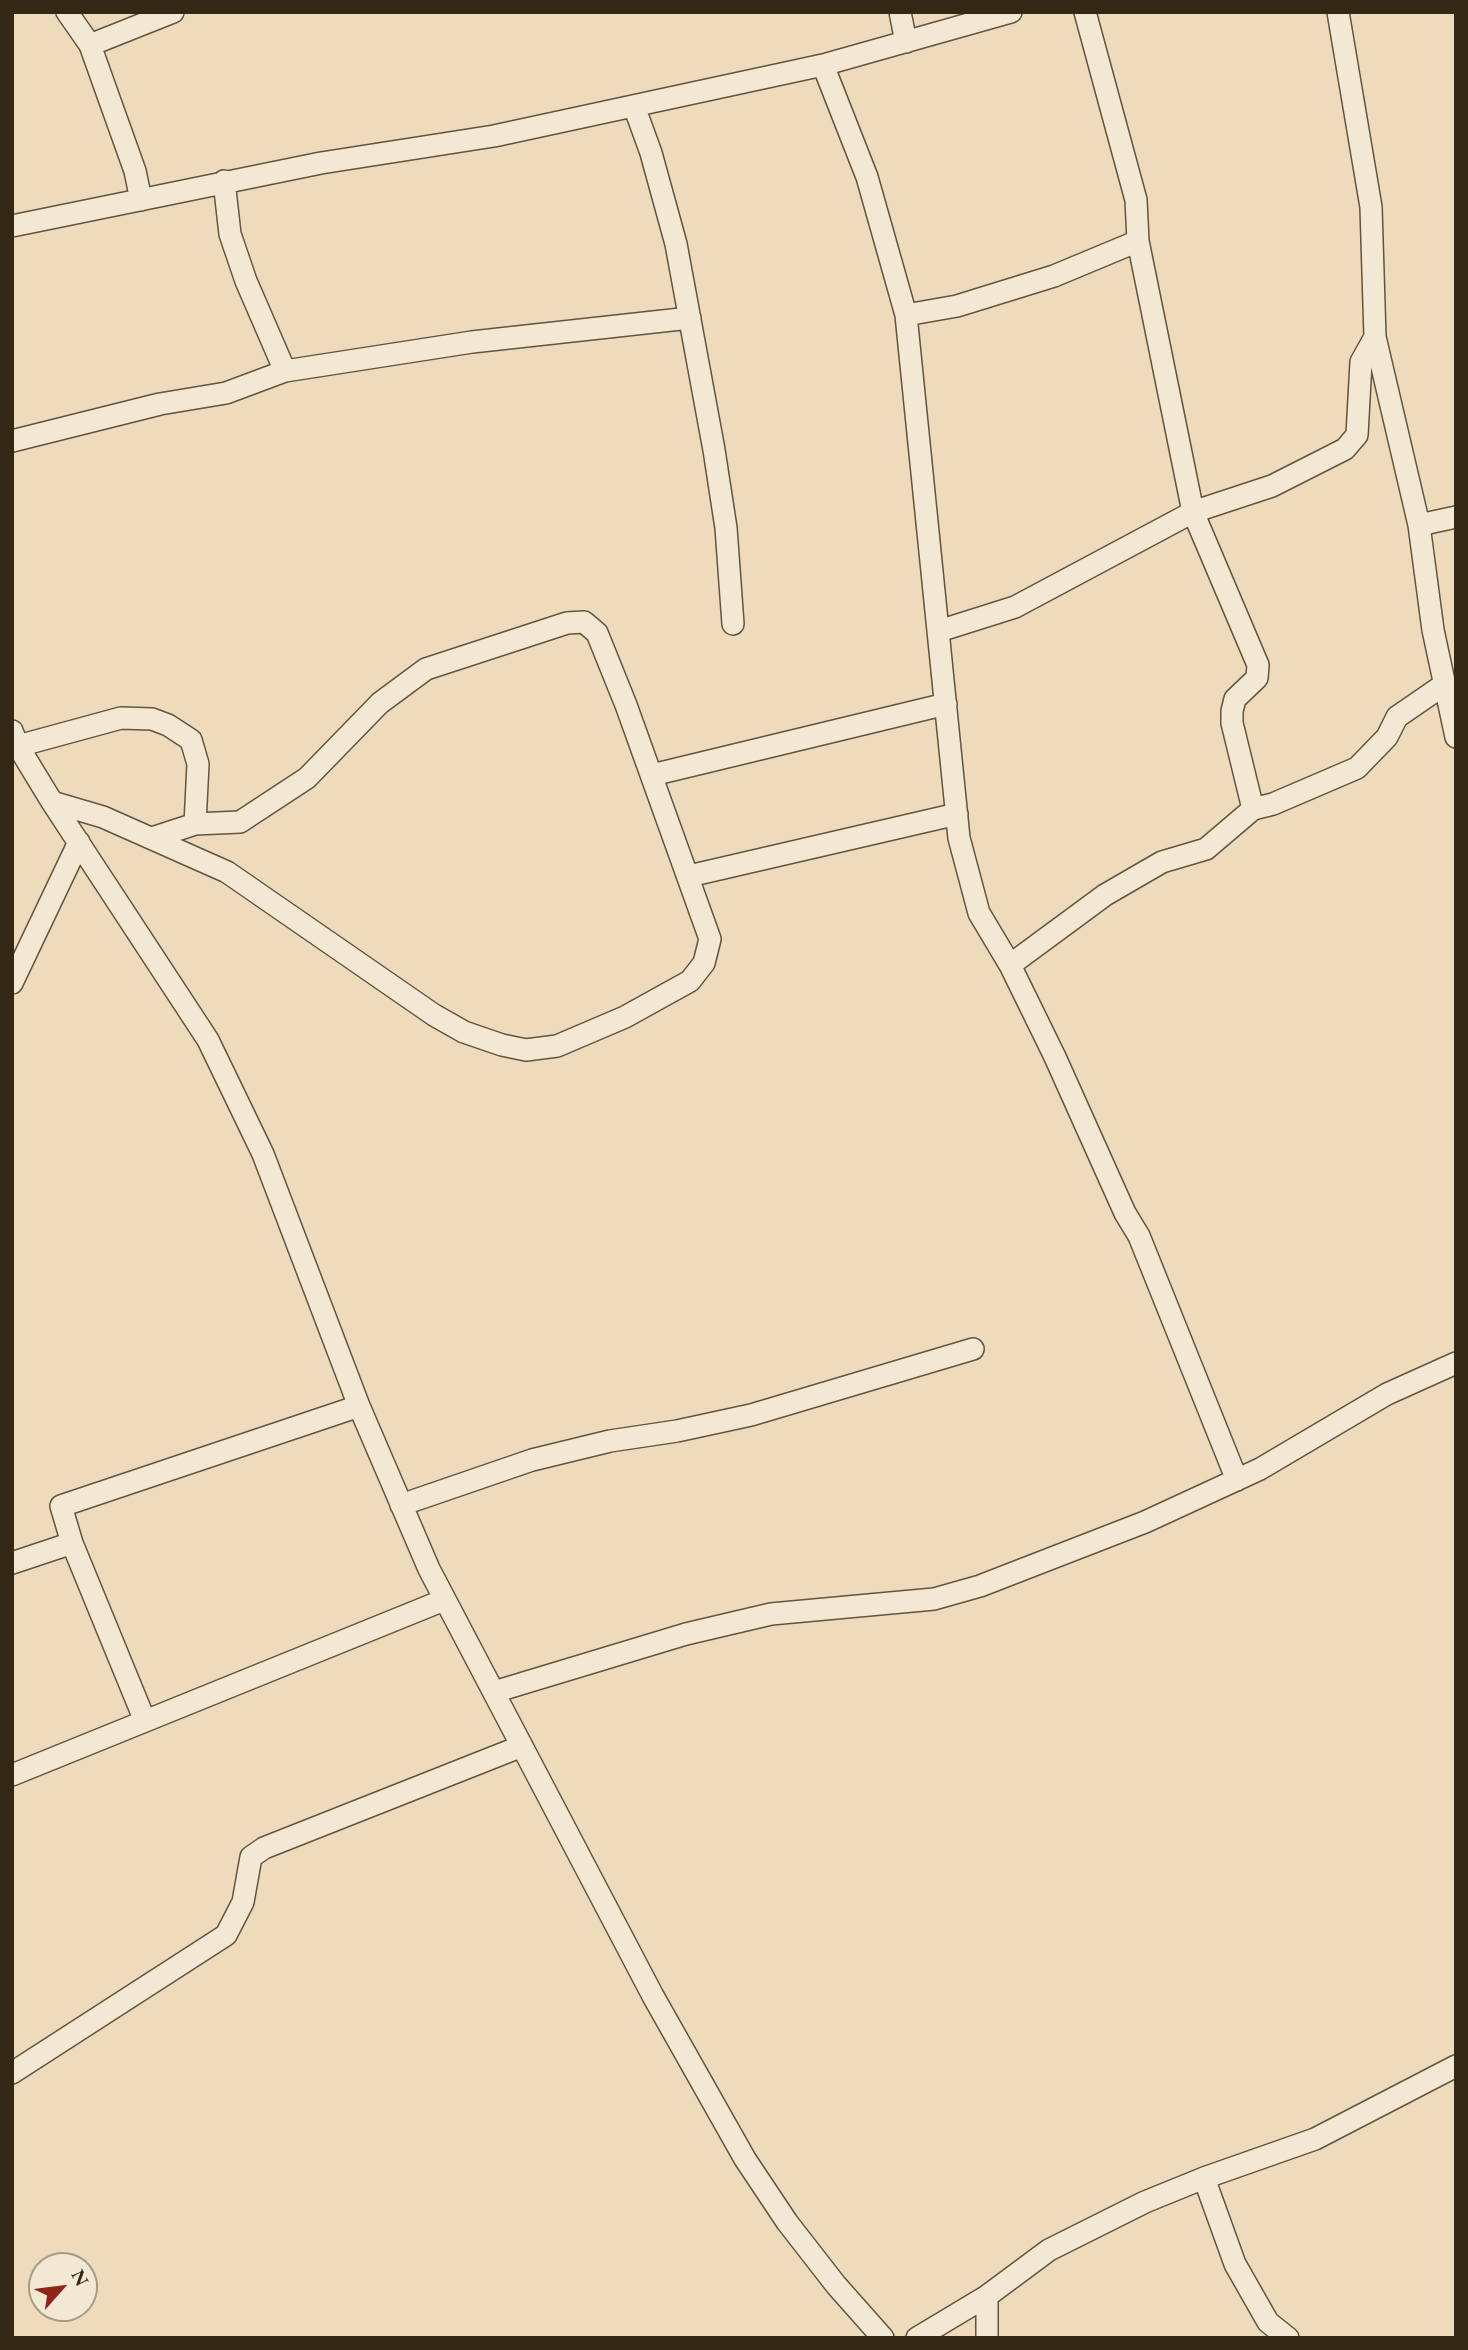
<!DOCTYPE html>
<html>
<head>
<meta charset="utf-8">
<style>
  body { margin:0 }
  #map { position:relative; width:1468px; height:2350px; overflow:hidden; background:#eddbbb; font-family:"EB Garamond",serif }
  canvas { display:block }
  .frame { position:absolute; inset:0; border:14px solid #332716; pointer-events:none }
  .north { position:absolute; left:28px; top:2252px; width:70px; height:70px; box-sizing:border-box; background:#f3e8d3; border:2px solid #a69b87; border-radius:50%; rotate:62deg; font-size:19px; font-weight:700; line-height:28px; text-align:center; color:#332716 }
  .north::after { content:''; display:block; margin:auto; width:24px; height:32px; background:#8f2418; clip-path:polygon(50% 0,100% 100%,50% 72%,0 100%) }
</style>
</head>
<body>
<div id="map">
<canvas width="1468" height="2350"></canvas>
<div class="frame"></div>
<div class="north">N</div>
</div>
<script>
const ctx = document.querySelector('canvas').getContext('2d');
ctx.lineJoin = 'round';
function shape(rows) {
  const path = new Path2D();
  for (const r of rows) {
    path.moveTo(r[0], r[1]);
    for (let i = 2; i < r.length; i += 2) path.lineTo(r[i], r[i + 1]);
  }
  return path;
}
function stroke(path, color, width, dash) {
  ctx.strokeStyle = color;
  ctx.lineWidth = width;
  ctx.lineCap = dash ? 'butt' : 'round';
  ctx.setLineDash(dash || []);
  ctx.stroke(path);
}
const minor = shape([
  [67,12,90,45,135,171,141,200],
  [900,12,906,42],
  [1338,12,1371,207,1375,337,1419,525,1433,630,1456,737],
  [90,45,173,12],
  [823,65,867,177,906,315,959,838,979,913,1010,965,1055,1057,1125,1213,1139,1236,1237,1480],
  [634,106,651,153,676,244,714,450,726,528,733,624],
  [224,181,230,234,246,281,285,371,472,342,690,318],
  [12,226,321,163,494,136,823,65,1011,12],
  [1138,241,1193,512,1258,665,1257,678,1235,699,1232,711,1232,723,1253,809],
  [906,315,957,306,1054,276,1138,241,1136,200,1085,12],
  [12,441,160,404,226,393,285,371],
  [1419,525,1456,517],
  [939,631,1015,607,1193,512,1272,486,1345,449,1357,435,1361,362,1375,337],
  [12,731,18,746,52,802,208,1040,263,1154,359,1406,429,1569,653,1996,745,2159,787,2222,836,2285,883,2338],
  [18,746,121,718,152,719,168,725,191,740,198,764,195,824],
  [652,775,946,704],
  [52,802,103,817,227,872,434,1015,464,1032,502,1045,526,1050,557,1046,625,1017,690,981,704,963,710,939,626,705,597,633,584,622,567,623,426,669,380,703,307,778,240,822,195,824,152,838],
  [689,876,957,814],
  [1010,965,1105,895,1162,862,1206,849,1253,809,1273,804,1357,768,1387,737,1397,717,1445,684],
  [12,983,79,842],
  [401,1505,532,1460,610,1441,677,1431,751,1415,973,1349],
  [12,1563,72,1543],
  [494,1692,686,1634,771,1614,934,1599,980,1586,1145,1522,1260,1469,1387,1394,1456,1363],
  [145,1721,72,1543,61,1506,359,1406],
  [12,1775,444,1600],
  [12,2073,226,1935,243,1902,251,1857,264,1848,522,1746],
  [1204,2178,1315,2139,1456,2066],
  [917,2338,987,2296,1049,2250,1145,2202,1204,2178,1235,2264,1268,2322,1288,2338],
  [987,2338,987,2296]
]);
stroke(minor, '#62543f', 24);
stroke(minor, '#f3e8d3', 21);
</script>
</body>
</html>
